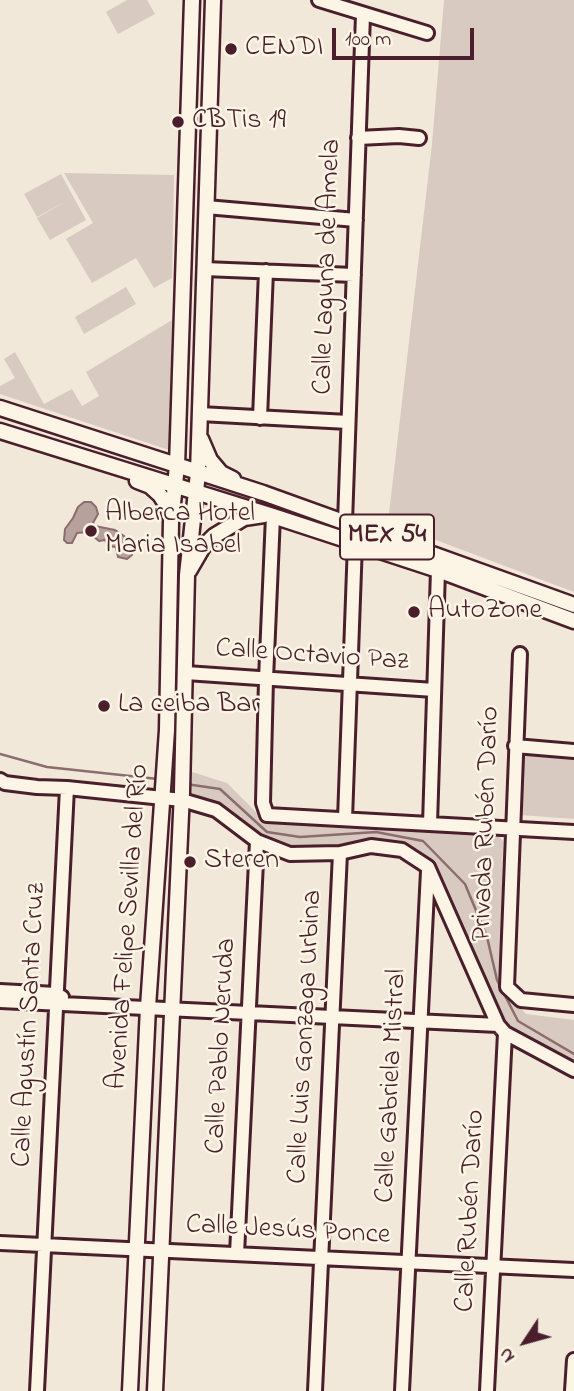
<!DOCTYPE html>
<html>
<head>
<meta charset="utf-8">
<style>
  body { margin:0 }
  #map { position:relative; width:574px; height:1391px; overflow:hidden; background:#f1e8da; font-family:"Indie Flower",sans-serif }
  canvas { display:block }
  .north { position:absolute; left:490px; top:1307px; width:70px; height:70px; -webkit-text-stroke:5px #fcf5e5; paint-order:stroke; rotate:234deg; font-size:19px; font-weight:700; line-height:28px; text-align:center; color:#4a1f2b }
  .north::after { content:''; display:block; margin:auto; width:24px; height:32px; background:#4a1f2b; clip-path:polygon(50% 0,100% 100%,50% 72%,0 100%) }
  .scale { position:absolute; left:332px; top:28px; width:142px; height:32px; box-sizing:border-box; border:4px solid #4a1f2b; border-top:0; padding-left:9px; font-size:21px; line-height:24px; white-space:nowrap; color:#4a1f2b; -webkit-text-stroke:5px #fcf5e5; paint-order:stroke }
</style>
</head>
<body>
<div id="map">
<canvas width="574" height="1391"></canvas>
<div class="north">N</div>
<div class="scale">100 m</div>
</div>
<script>
const ctx = document.querySelector('canvas').getContext('2d');
ctx.lineJoin = 'round';
function fill(path, color) {
  ctx.fillStyle = color;
  ctx.fill(path, 'evenodd');
}
function shape(rows) {
  const path = new Path2D();
  for (const r of rows) {
    path.moveTo(r[0], r[1]);
    for (let i = 2; i < r.length; i += 2) path.lineTo(r[i], r[i + 1]);
  }
  return path;
}
function stroke(path, color, width, dash) {
  ctx.strokeStyle = color;
  ctx.lineWidth = width;
  ctx.lineCap = dash ? 'butt' : 'round';
  ctx.setLineDash(dash || []);
  ctx.stroke(path);
}
function write(font, color, halo, rows, align = 'center') {
  ctx.font = font + ' "Indie Flower",sans-serif';
  ctx.lineWidth = 5;
  ctx.setLineDash([]);
  ctx.textBaseline = 'middle';
  ctx.strokeStyle = halo;
  ctx.fillStyle = color;
  for (const [text, x, y, turn = 0] of rows) {
    ctx.save();
    ctx.translate(x, y);
    ctx.rotate((+turn || 0) * Math.PI / 180);
    ctx.textAlign = isNaN(turn) ? turn : align;
    if (halo) ctx.strokeText(text, 0, 0);
    ctx.fillText(text, 0, 0);
    ctx.restore();
  }
}
fill(shape([
  [127,0,147,0,155,14,118,34,106,12],
  [444,0,574,0,574,592,388,522,432,144],
  [64,173,174,175,172,278,154,288,136,258,92,283,66,239,93,223],
  [61,174,86,220,50,240,37,218,68,200,37,217,24,194],
  [126,287,136,304,84,334,75,317],
  [172,320,169,450,0,394,0,386,15,378,4,359,15,352,44,404,72,389,82,406,99,396,86,372],
  [523,754,574,757,574,819,519,815],
  [189,771,227,783,267,823,498,835,503,841,500,979,506,992,526,1014,574,1020,574,1061,514,1032,503,1019,432,864,409,846,371,842,336,849,289,849,259,837,189,798]
]), '#d8cac0');
const water = shape([
  [84,502,91,502,96,507,98,514,93,523,95,526,115,530,130,540,132,555,127,559,118,557,116,547,108,546,105,540,99,541,88,532,77,533,72,543,67,543,64,540,65,529,73,518,78,507,84,502]
]);
fill(water, '#b6a19c');
stroke(water, '#8b6d6f', 2);
stroke(shape([
  [0,754,47,767,158,779],
  [186,784,220,789,267,832,300,837,376,832,423,841,465,884,487,937,497,980,518,1021,574,1054]
]), '#8b6d6f', 2.5);
const minor = shape([
  [319,0,427,33],
  [358,138,399,136,419,138],
  [206,207,356,220],
  [204,269,354,275],
  [200,414,348,422],
  [260,418,266,271],
  [273,516,266,679,263,803,267,815,574,832],
  [345,522,363,15],
  [520,654,507,987,521,1000,574,1005],
  [186,673,434,690],
  [515,746,574,751],
  [0,780,5,783,37,787,67,788,182,800,216,810,257,841,290,854,340,853,371,846,402,850,428,867,498,1025,505,1033,574,1070],
  [345,819,355,543],
  [430,824,438,570],
  [0,991,56,994,62,997],
  [0,1001,498,1025],
  [0,1243,574,1270],
  [237,1254,257,841],
  [37,1391,67,788],
  [315,1391,340,853],
  [402,1391,428,871],
  [487,1391,505,1033],
  [572,1391,574,1360]
]);
const major = shape([
  [0,408,263,493,574,605],
  [0,431,273,516,438,570,574,621],
  [201,439,210,460,221,473,233,479],
  [137,481,150,486,160,495,167,506,171,518],
  [189,571,203,547,214,536,244,518,264,515],
  [130,1391,148,1007,167,730,171,522,177,466,192,0],
  [155,1391,182,792,187,575,198,473,213,0]
]);
stroke(minor, '#4a1f2b', 18);
stroke(major, '#4a1f2b', 19);
stroke(minor, '#fcf5e5', 12);
stroke(major, '#fcf5e5', 14);
for (const [x, y, r, color] of [
  [231,49,7,"#4a1f2b"],
  [178,122,7,"#4a1f2b"],
  [91,531,7,"#4a1f2b"],
  [414,612,7,"#4a1f2b"],
  [104,706,7,"#4a1f2b"],
  [190,862,7,"#4a1f2b"]
]) {
  const dot = new Path2D();
  dot.arc(x, y, r, 0, 2 * Math.PI);
  ctx.fillStyle = color;
  ctx.fill(dot);
  stroke(dot, '#fcf5e5', 2.5);
}
for (const [x, y, w] of [
  [387,537,94]
]) {
  const box = new Path2D();
  box.roundRect(x - w / 2, y - 22.5, w, 45, 5);
  ctx.fillStyle = '#fcf5e5';
  ctx.fill(box);
  stroke(box, '#4a1f2b', 2);
}
write('bold 26px', '#4a1f2b', null, [
  ["MEX 54",387,537]
]);
write('28px', '#4a1f2b', '#fcf5e5', [
  ["CENDI",245,49],
  ["CBTis 19",192,122],
  ["Alberca Hotel",105,515],
  ["Maria Isabel",105,547],
  ["AutoZone",428,612],
  ["La ceiba Bar",118,706],
  ["Steren",204,862]
], 'left');
write('28px', '#4a1f2b', '#fcf5e5', [
  ["Calle Laguna de Amela",329,267,-88],
  ["Calle Octavio Paz",312,657,4],
  ["Privada Rubén Darío",488,824,-88],
  ["Avenida Felipe Sevilla del Río",130,927,-86],
  ["Calle Agustín Santa Cruz",31,1025,-87],
  ["Calle Luis Gonzaga Urbina",307,1037,-87],
  ["Calle Pablo Neruda",223,1046,-87],
  ["Calle Gabriela Mistral",393,1086,-87],
  ["Calle Rubén Darío",472,1211,-87],
  ["Calle Jesús Ponce",288,1232,3]
]);
</script>
</body>
</html>
